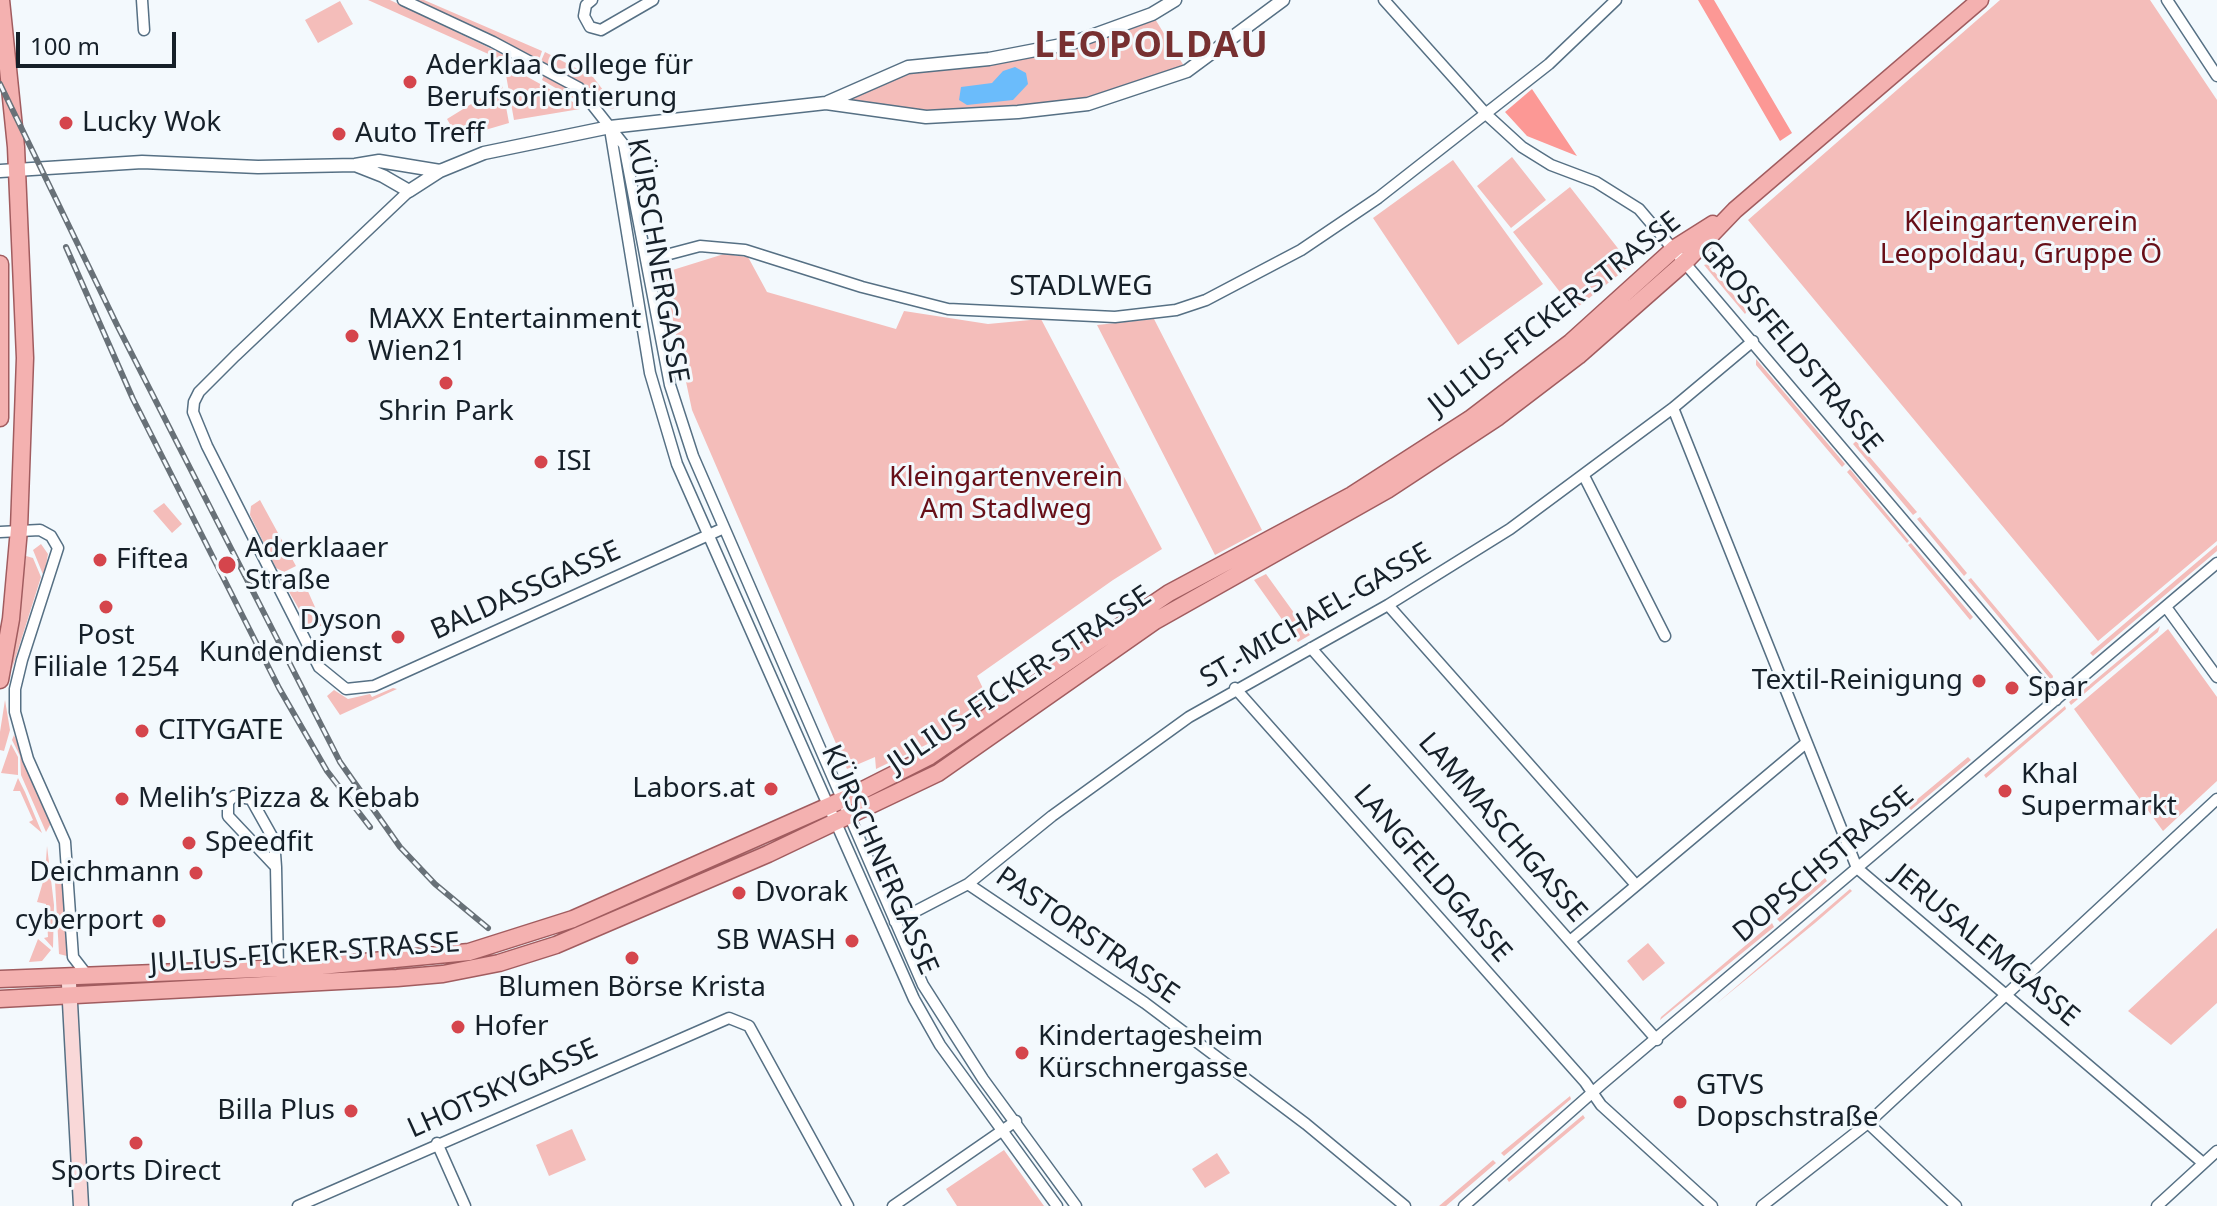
<!DOCTYPE html>
<html>
<head>
<meta charset="utf-8">
<style>
  body { margin:0 }
  #map { position:relative; width:2217px; height:1206px; overflow:hidden; background:#f3f9fd; font-family:"Noto Sans",sans-serif }
  canvas { display:block }
  .scale { position:absolute; left:16px; top:32px; width:160px; height:36px; box-sizing:border-box; border:4px solid #162029; border-top:0; padding-left:10px; font-size:24px; line-height:28px; white-space:nowrap; color:#162029; -webkit-text-stroke:6px #f3f9fd; paint-order:stroke }
</style>
</head>
<body>
<div id="map">
<canvas width="2217" height="1206"></canvas>
<div class="scale">100 m</div>
</div>
<script>
const ctx = document.querySelector('canvas').getContext('2d');
ctx.lineJoin = 'round';
function fill(path, color) {
  ctx.fillStyle = color;
  ctx.fill(path, 'evenodd');
}
function shape(rows) {
  const path = new Path2D();
  for (const r of rows) {
    path.moveTo(r[0], r[1]);
    for (let i = 2; i < r.length; i += 2) path.lineTo(r[i], r[i + 1]);
  }
  return path;
}
function stroke(path, color, width, dash) {
  ctx.strokeStyle = color;
  ctx.lineWidth = width;
  ctx.lineCap = dash ? 'butt' : 'round';
  ctx.setLineDash(dash || []);
  ctx.stroke(path);
}
function write(font, color, halo, rows, align = 'center') {
  ctx.font = font + ' "Noto Sans",sans-serif';
  ctx.lineWidth = 6;
  ctx.setLineDash([]);
  ctx.textBaseline = 'middle';
  ctx.strokeStyle = halo;
  ctx.fillStyle = color;
  for (const [text, x, y, turn = 0] of rows) {
    ctx.save();
    ctx.translate(x, y);
    ctx.rotate((+turn || 0) * Math.PI / 180);
    ctx.textAlign = isNaN(turn) ? turn : align;
    if (halo) ctx.strokeText(text, 0, 0);
    ctx.fillText(text, 0, 0);
    ctx.restore();
  }
}
fill(shape([
  [368,0,390,0,527,66,524,70],
  [418,0,424,0,542,51,539,60,417,3],
  [2000,0,2150,0,2217,100,2217,541,2098,641,1748,220],
  [340,1,353,24,318,43,305,20],
  [1152,14,1187,71,1088,104,926,117,826,103,908,67,1072,43],
  [545,52,593,77,617,108,606,109,580,82,541,61],
  [504,64,573,102,580,109,514,120],
  [544,75,570,89,588,107,542,80],
  [502,85,509,123,458,138,447,119],
  [1512,157,1546,200,1511,228,1477,186],
  [1453,160,1543,284,1458,345,1373,218],
  [1570,187,1631,265,1574,310,1513,232],
  [724,254,748,257,767,292,896,329,904,311,988,324,1041,319,1162,549,1113,580,977,676,990,703,934,741,876,769,875,757,847,769,692,410,663,273],
  [1708,264,1747,311,1745,314,1704,265],
  [1154,319,1262,530,1215,555,1097,325],
  [1756,359,1845,464,1842,467,1756,365],
  [1856,441,1917,512,1913,515,1853,444],
  [1850,469,1909,541,1907,543,1847,472],
  [260,500,296,566,284,572,276,568,250,515,251,506],
  [164,503,182,524,172,533,153,511],
  [1920,517,1967,573,1964,576,1917,519],
  [1911,543,1973,617,1970,620,1908,545],
  [41,544,48,554,44,577,33,550],
  [2217,545,2217,551,2093,656,2090,653],
  [26,556,33,558,41,577,12,669],
  [1266,574,1310,635,1298,642,1254,580],
  [302,578,323,625,311,630,288,590,289,586],
  [1971,578,2053,676,2052,681,1968,580],
  [2160,626,2158,632,2098,682,2071,705,2069,702],
  [2168,629,2217,697,2217,781,2163,831,2074,709],
  [393,688,397,689,340,715,327,696,334,690,348,699,370,694,372,697],
  [5,700,10,730,4,751,0,750,0,732],
  [2065,706,2066,709,1986,778,1984,775],
  [14,735,51,823,46,832,21,775,20,756,12,740],
  [11,744,18,757,18,775,1,773],
  [1968,757,1971,760,1911,810,1908,807],
  [18,778,25,792,42,833,29,822,33,820,20,791,13,791],
  [47,846,54,905,53,948,44,938,48,937,46,904,37,902,45,875],
  [54,864,61,864,67,956,59,954],
  [1825,878,1827,881,1780,922,1777,919],
  [1850,889,1852,891,1815,923,1716,1004],
  [1772,923,1774,927,1660,1020,1661,1017],
  [2217,928,2217,1003,2171,1045,2128,1011],
  [38,939,51,950,42,961,29,962],
  [1648,943,1665,963,1643,981,1627,961],
  [1570,1096,1571,1099,1504,1156,1501,1153],
  [1583,1115,1585,1118,1509,1182,1507,1179],
  [572,1129,586,1160,549,1176,536,1145],
  [1004,1150,1044,1206,957,1206,946,1189],
  [1217,1153,1230,1173,1205,1188,1192,1169],
  [1493,1160,1496,1163,1446,1206,1439,1206]
]), '#f4bdba');
fill(shape([
  [1698,0,1714,0,1792,133,1780,141],
  [1532,89,1577,156,1527,136,1505,112]
]), '#fc9895');
fill(shape([
  [1015,67,1026,73,1028,84,1013,100,967,105,959,100,961,87,992,83,1003,71]
]), '#6bbcfb');
const minor = shape([
  [142,0,144,30],
  [403,0,493,42,579,88,624,145,670,385,693,456,923,985,983,1079,1076,1206],
  [592,0,586,5,584,16,590,27,601,30,653,0],
  [1384,0,1487,115,1522,147,1551,165,1596,182,1639,209,2056,700],
  [2167,0,2217,76],
  [610,129,650,373,677,464,914,999,940,1045,1057,1206],
  [409,191,235,356,199,392,194,402,193,412,207,446,319,667,346,689,374,686,724,528],
  [647,260,700,246,745,250,862,287,948,309,1115,317,1176,310,1206,300,1301,250,1378,198,1549,64,1616,0],
  [1673,408,1857,868,2203,1163],
  [1584,476,1665,636],
  [0,532,40,530,51,536,58,548,22,660,15,689,15,712,28,759,65,842,73,957,87,975],
  [1388,605,1636,885],
  [2166,607,2217,677],
  [1311,648,1657,1040],
  [1235,688,1585,1082,1601,1105,1712,1206],
  [276,867,228,816,228,802,234,796,251,799,274,840,276,867,278,969],
  [968,884,1145,1003,1306,1124,1405,1206],
  [895,922,968,884,1052,816,1189,717,1388,605,1510,529,1673,408,1753,341],
  [1570,941,1806,743],
  [1868,1123,1956,1206],
  [437,1143,465,1206],
  [298,1206,729,1018,749,1026,848,1206],
  [893,1206,1016,1121],
  [1464,1206,1602,1084,2217,563],
  [1762,1206,1868,1123,2217,799],
  [2157,1206,2217,1151]
]);
const tertiary = shape([
  [828,102,908,67,989,59,1072,43,1152,14,1175,0],
  [355,165,383,176,409,191,440,171,484,153,610,127,826,103,926,117,1018,112,1088,104,1187,71,1283,0],
  [0,171,142,162,258,167,355,165,379,161,440,171]
]);
const secondary = shape([
  [69,984,81,1206]
]);
const primary = shape([
  [0,264,0,418],
  [0,680,11,619,19,529,25,358,16,147,1,0],
  [0,979,310,967,469,952,573,919,849,797,930,756,1169,593,1352,495,1470,419,1571,342,1675,248,1713,224],
  [0,999,397,978,443,974,499,963,556,945,768,854,938,773,1155,621,1387,490,1498,417,1578,356,1686,261,1735,210,1980,0]
]);
stroke(minor, '#567084', 13);
stroke(tertiary, '#567084', 15);
stroke(secondary, '#567084', 17);
stroke(primary, '#a15c5f', 19);
stroke(minor, '#fff', 10);
stroke(tertiary, '#fff', 12);
stroke(secondary, '#f9d8d8', 14);
stroke(primary, '#f4b1b0', 16);
const rail = shape([
  [0,84,117,325,340,762,400,847,435,884,488,928],
  [66,247,133,399,279,688,327,771,370,827]
]);
stroke(rail, '#687178', 6);
stroke(rail, '#f3f9fd', 3, [9]);
for (const [x, y, r, color] of [
  [410,82,8,"#d5454c"],
  [66,123,8,"#d5454c"],
  [339,134,8,"#d5454c"],
  [352,336,8,"#d5454c"],
  [446,383,8,"#d5454c"],
  [541,462,8,"#d5454c"],
  [100,560,8,"#d5454c"],
  [227,565,10,"#d5454c"],
  [106,607,8,"#d5454c"],
  [398,637,8,"#d5454c"],
  [1979,681,8,"#d5454c"],
  [2012,688,8,"#d5454c"],
  [142,731,8,"#d5454c"],
  [771,789,8,"#d5454c"],
  [2005,791,8,"#d5454c"],
  [122,799,8,"#d5454c"],
  [189,843,8,"#d5454c"],
  [196,873,8,"#d5454c"],
  [739,893,8,"#d5454c"],
  [159,921,8,"#d5454c"],
  [852,941,8,"#d5454c"],
  [632,958,8,"#d5454c"],
  [458,1027,8,"#d5454c"],
  [1022,1053,8,"#d5454c"],
  [1680,1102,8,"#d5454c"],
  [351,1111,8,"#d5454c"],
  [136,1143,8,"#d5454c"]
]) {
  const dot = new Path2D();
  dot.arc(x, y, r, 0, 2 * Math.PI);
  ctx.fillStyle = color;
  ctx.fill(dot);
  stroke(dot, '#f3f9fd', 3);
}
write('28px', '#162029', '#f3f9fd', [
  ["Aderklaa College für",426,66],
  ["Berufsorientierung",426,98],
  ["Lucky Wok",82,123],
  ["Auto Treff",355,134],
  ["MAXX Entertainment",368,320],
  ["Wien21",368,352],
  ["Shrin Park",446,412,"center"],
  ["ISI",557,462],
  ["Aderklaaer",245,549],
  ["Straße",245,581],
  ["Fiftea",116,560],
  ["Dyson",382,621,"right"],
  ["Kundendienst",382,653,"right"],
  ["Post",106,636,"center"],
  ["Filiale 1254",106,668,"center"],
  ["Textil-Reinigung",1963,681,"right"],
  ["Spar",2028,688],
  ["CITYGATE",158,731],
  ["Khal",2021,775],
  ["Supermarkt",2021,807],
  ["Labors.at",755,789,"right"],
  ["Melih’s Pizza & Kebab",138,799],
  ["Speedfit",205,843],
  ["Deichmann",180,873,"right"],
  ["Dvorak",755,893],
  ["cyberport",143,921,"right"],
  ["SB WASH",836,941,"right"],
  ["Blumen Börse Krista",632,988,"center"],
  ["Hofer",474,1027],
  ["Kindertagesheim",1038,1037],
  ["Kürschnergasse",1038,1069],
  ["GTVS",1696,1086],
  ["Dopschstraße",1696,1118],
  ["Billa Plus",335,1111,"right"],
  ["Sports Direct",136,1172,"center"]
], 'left');
write('28px', '#670f18', '#f3f9fd', [
  ["Kleingartenverein",2021,223],
  ["Leopoldau, Gruppe Ö",2021,255],
  ["Kleingartenverein",1006,478],
  ["Am Stadlweg",1006,510]
]);
write('28px', '#162029', '#f3f9fd', [
  ["KÜRSCHNERGASSE",657,261,80],
  ["STADLWEG",1081,287],
  ["JULIUS-FICKER-STRASSE",1555,314,-38],
  ["GROSSFELDSTRASSE",1790,347,50],
  ["BALDASSGASSE",526,591,-24],
  ["ST.-MICHAEL-GASSE",1316,616,-30],
  ["JULIUS-FICKER-STRASSE",1020,680,-34],
  ["LAMMASCHGASSE",1502,828,49],
  ["KÜRSCHNERGASSE",879,860,66],
  ["DOPSCHSTRASSE",1824,865,-40],
  ["LANGFELDGASSE",1432,874,49],
  ["PASTORSTRASSE",1087,936,35],
  ["JERUSALEMGASSE",1985,946,40],
  ["JULIUS-FICKER-STRASSE",305,954,-4],
  ["LHOTSKYGASSE",503,1089,-24]
]);
ctx.letterSpacing = '2px';
write('bold 36px', '#773031', '#f3f9fd', [
  ["LEOPOLDAU",1152,47]
]);
ctx.letterSpacing = '0px';
</script>
</body>
</html>
